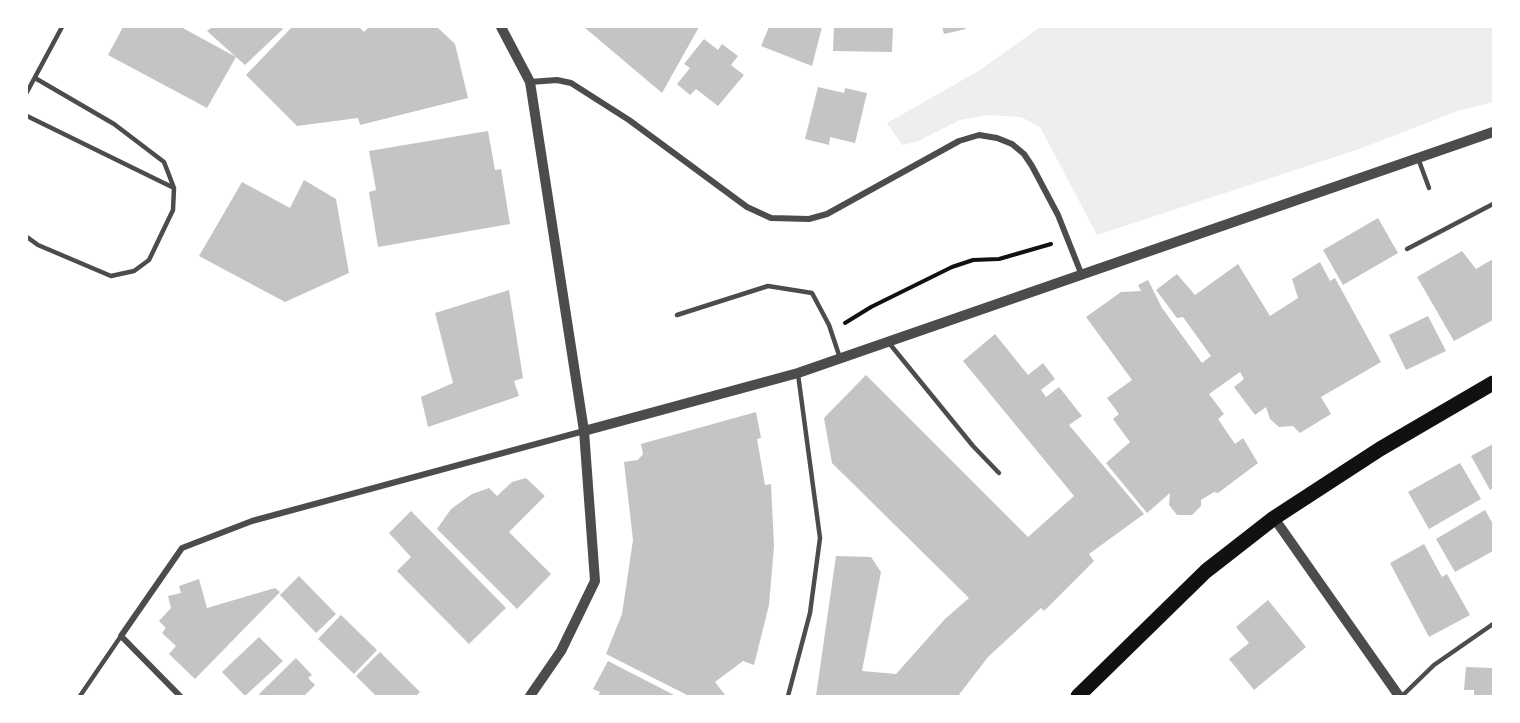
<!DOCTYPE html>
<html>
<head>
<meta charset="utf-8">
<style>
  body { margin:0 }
  #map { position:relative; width:1520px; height:723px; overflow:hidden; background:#fff; font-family:"Open Sans",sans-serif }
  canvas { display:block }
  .frame { position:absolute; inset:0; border:28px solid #fff; pointer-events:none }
</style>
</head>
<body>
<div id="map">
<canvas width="1520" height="723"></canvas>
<div class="frame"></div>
</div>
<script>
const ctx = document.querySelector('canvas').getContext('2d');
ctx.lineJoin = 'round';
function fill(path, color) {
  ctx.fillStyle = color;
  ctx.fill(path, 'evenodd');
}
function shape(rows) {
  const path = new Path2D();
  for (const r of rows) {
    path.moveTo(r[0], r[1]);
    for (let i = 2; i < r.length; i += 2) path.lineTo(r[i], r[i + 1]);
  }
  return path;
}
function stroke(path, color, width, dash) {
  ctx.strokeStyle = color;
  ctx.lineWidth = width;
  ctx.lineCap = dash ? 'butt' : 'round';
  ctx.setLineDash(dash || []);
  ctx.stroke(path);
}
fill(shape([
  [1040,27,1493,27,1493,102,1458,111,1359,149,1097,235,1040,127,1021,117,988,115,960,120,916,142,902,145,887,123,980,70]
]), '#eee');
fill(shape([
  [123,27,181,27,236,57,207,31,212,27,280,27,283,29,245,65,236,57,207,108,108,55],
  [292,27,359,27,364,32,369,27,437,27,455,44,468,98,360,125,358,118,297,126,246,75],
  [584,27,699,27,662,93],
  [769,27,822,27,812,66,761,46],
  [834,27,893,27,892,52,833,51],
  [942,27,966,27,966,29,944,34],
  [704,39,718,50,722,44,738,56,731,65,744,75,718,106,696,89,690,95,677,84,690,68,684,64],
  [818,87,844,93,845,88,867,93,855,143,830,137,829,145,805,139],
  [488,131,495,170,501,169,510,224,378,247,369,192,376,190,369,151],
  [304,180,336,199,349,273,285,302,199,256,242,182,290,208],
  [1378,218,1398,253,1343,285,1323,250],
  [1462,251,1476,269,1493,259,1493,320,1454,341,1417,277],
  [1320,262,1330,281,1335,278,1381,362,1321,397,1331,414,1300,433,1293,426,1279,427,1270,419,1266,407,1255,415,1234,387,1244,379,1240,372,1209,394,1224,414,1218,419,1235,444,1243,438,1258,463,1218,493,1214,492,1201,500,1201,506,1192,515,1177,515,1169,505,1170,493,1147,513,1106,463,1130,442,1113,419,1119,414,1107,398,1132,380,1086,317,1121,292,1141,291,1138,285,1148,280,1162,308,1202,363,1211,356,1183,317,1177,318,1156,290,1177,274,1195,295,1238,264,1270,316,1298,298,1292,279],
  [509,290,523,378,514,381,519,396,428,427,421,397,453,383,435,313],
  [1428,316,1446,351,1406,370,1389,335],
  [995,334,1028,375,1043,363,1055,379,1041,390,1046,397,1059,387,1082,416,1069,425,1144,514,1089,554,1094,561,1044,611,1041,608,988,657,958,696,816,696,836,556,871,557,881,572,862,671,896,674,945,619,969,598,832,463,824,418,866,375,1028,537,1074,496,963,361],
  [756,412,761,438,757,439,765,485,771,484,774,546,769,605,754,665,743,661,715,682,726,696,689,696,606,654,622,614,633,540,624,462,638,460,643,454,641,444],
  [1493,444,1493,488,1490,490,1471,456],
  [1460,463,1481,499,1429,529,1408,492],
  [526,478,545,496,509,532,551,574,517,609,437,529,451,509,472,494,489,488,497,496,512,482],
  [1485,510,1493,524,1493,551,1455,572,1436,539],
  [411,511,506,608,469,644,397,571,411,557,389,533],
  [1424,544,1442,577,1447,574,1470,615,1429,637,1390,563],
  [299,576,336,614,316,633,280,595],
  [199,579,207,608,275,588,280,592,195,679,169,654,176,646,162,633,166,628,159,621,171,608,168,596,181,593,179,586],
  [1268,600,1306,647,1254,690,1229,659,1249,643,1236,627],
  [341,615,377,650,354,674,318,639],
  [259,637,283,661,245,696,222,672],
  [380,652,420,692,416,696,376,696,356,676],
  [296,658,312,675,308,678,315,685,304,696,261,696,259,694],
  [608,661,676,696,598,696,600,692,593,689],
  [1466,667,1493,668,1493,696,1474,696,1474,690,1464,690]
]), '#c4c4c4');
stroke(shape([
  [845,323,871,307,952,267,973,260,999,259,1051,244]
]), '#111', 4);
stroke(shape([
  [27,92,62,27],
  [27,116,174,188],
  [1418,158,1429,188],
  [27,237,38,245,111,276,134,271,149,260,173,210,174,188,164,162,114,124,35,78],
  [1407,249,1493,204],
  [677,315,768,286,812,293,829,325,840,358],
  [889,343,973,446,999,473],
  [80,696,121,636],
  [788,696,810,613,820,538,798,374],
  [1402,696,1434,665,1493,624]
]), '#4c4c4c', 4.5);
stroke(shape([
  [530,82,557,80,571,83,629,120,747,207,771,218,809,219,827,214,959,141,979,135,997,138,1012,144,1024,154,1032,166,1058,215,1081,273],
  [180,696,121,636,182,548,252,521,584,431]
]), '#4c4c4c', 6);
stroke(shape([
  [501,27,530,82,584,431,595,581,561,651,530,696],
  [584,431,798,373,1493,132],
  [1274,518,1399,696]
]), '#4c4c4c', 10);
stroke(shape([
  [1078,696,1206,571,1274,518,1380,449,1493,383]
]), '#111', 15);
</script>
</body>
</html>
